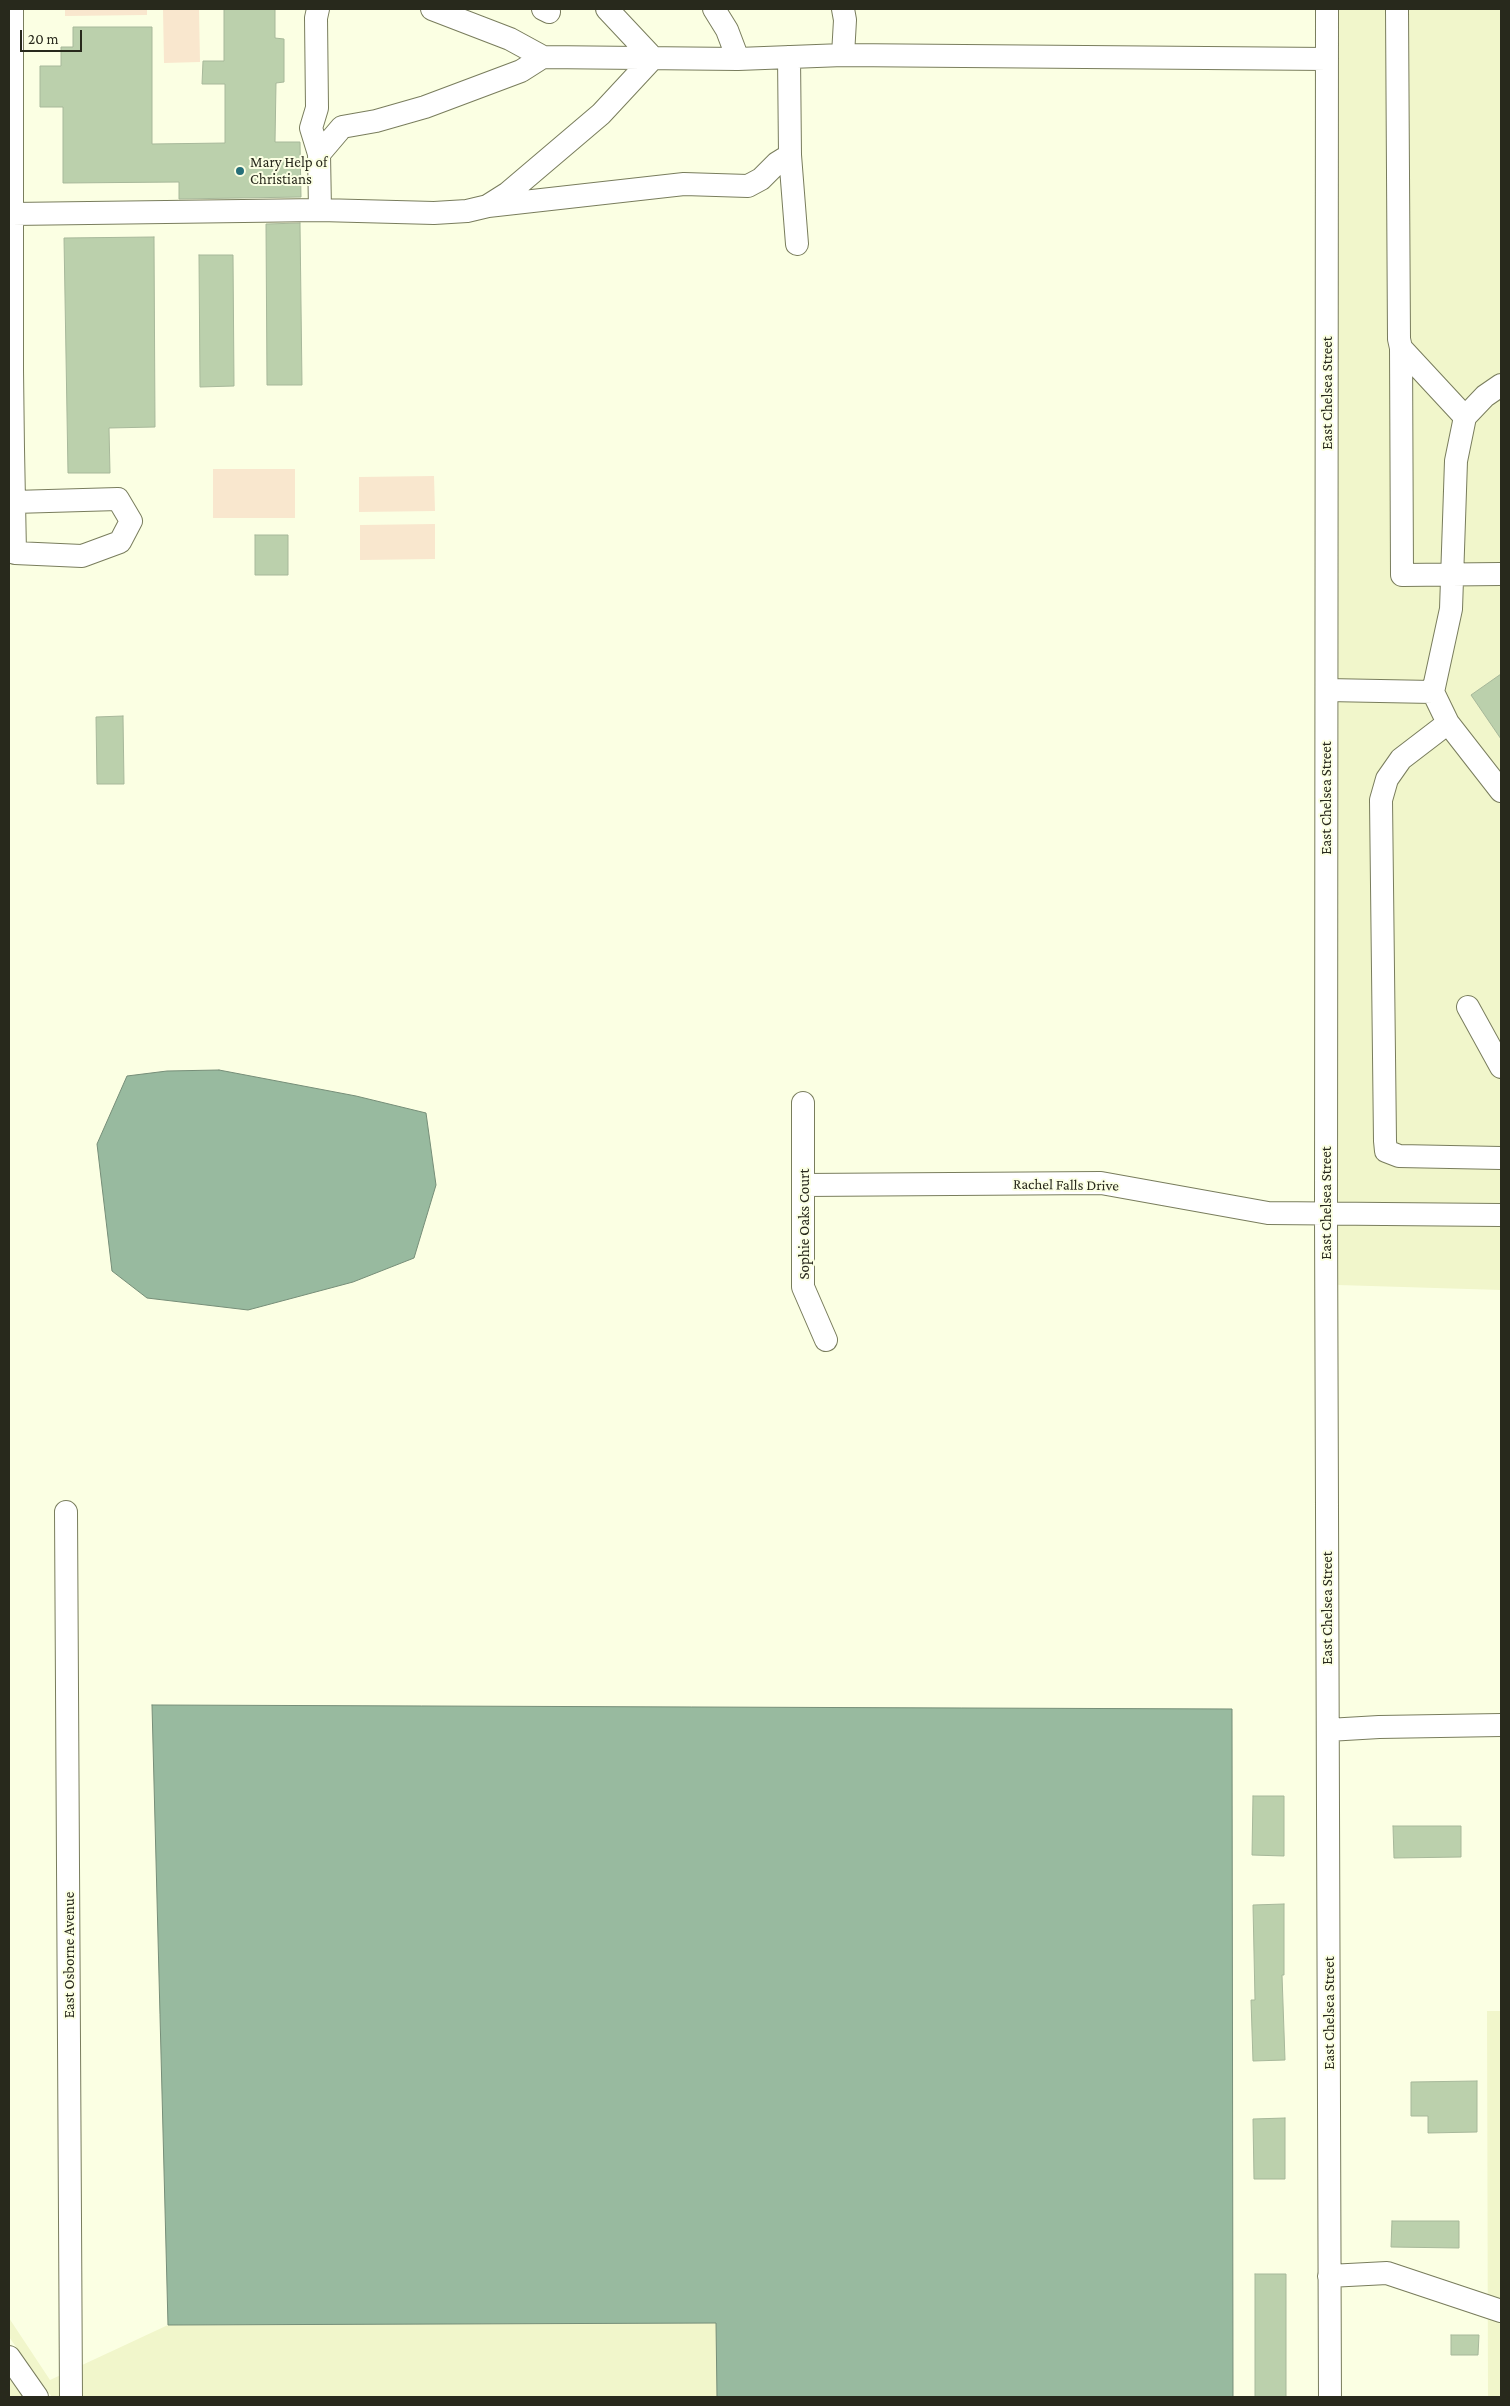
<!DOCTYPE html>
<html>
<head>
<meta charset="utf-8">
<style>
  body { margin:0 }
  #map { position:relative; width:1510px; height:2406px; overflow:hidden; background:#fbffe3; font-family:"Crimson Pro",serif }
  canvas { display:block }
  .frame { position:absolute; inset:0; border:10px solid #28291c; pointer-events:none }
  .scale { position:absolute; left:20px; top:30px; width:62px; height:22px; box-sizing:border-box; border:2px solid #28291c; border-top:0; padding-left:6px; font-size:15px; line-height:18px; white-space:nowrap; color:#28291c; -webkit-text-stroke:4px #fbffe3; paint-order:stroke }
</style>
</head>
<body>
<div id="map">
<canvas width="1510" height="2406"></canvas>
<div class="frame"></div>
<div class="scale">20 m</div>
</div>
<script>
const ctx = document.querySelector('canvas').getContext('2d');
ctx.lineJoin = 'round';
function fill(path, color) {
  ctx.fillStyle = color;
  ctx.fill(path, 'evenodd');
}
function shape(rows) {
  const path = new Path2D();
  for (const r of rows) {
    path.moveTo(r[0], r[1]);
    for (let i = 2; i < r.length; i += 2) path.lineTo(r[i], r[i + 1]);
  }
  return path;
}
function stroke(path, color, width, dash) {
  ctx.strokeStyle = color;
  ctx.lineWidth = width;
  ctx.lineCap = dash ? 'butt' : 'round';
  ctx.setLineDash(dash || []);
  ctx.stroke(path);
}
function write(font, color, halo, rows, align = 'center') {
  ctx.font = font + ' "Crimson Pro",serif';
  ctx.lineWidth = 4;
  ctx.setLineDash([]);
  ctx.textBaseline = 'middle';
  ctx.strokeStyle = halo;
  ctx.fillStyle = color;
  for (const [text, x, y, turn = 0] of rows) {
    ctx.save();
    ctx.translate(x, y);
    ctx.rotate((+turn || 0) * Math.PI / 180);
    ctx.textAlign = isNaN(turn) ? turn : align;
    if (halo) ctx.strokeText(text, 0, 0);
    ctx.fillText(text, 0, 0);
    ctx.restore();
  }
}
fill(shape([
  [1339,9,1501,9,1501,1290,1338,1285],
  [1487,2011,1501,2011,1501,2397,1488,2397],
  [9,2318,50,2380,168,2325,717,2323,717,2397,52,2397,9,2337],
  [9,2378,23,2397,9,2397]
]), '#f1f6cb');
fill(shape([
  [65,9,147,9,147,15,65,16],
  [163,9,199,9,200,62,164,63],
  [213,469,295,469,295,518,213,518],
  [434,476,435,511,359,512,359,477],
  [435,524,435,559,360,560,360,525]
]), '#f9e7ce');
const water = shape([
  [219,1070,356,1096,426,1113,436,1185,414,1258,353,1282,248,1310,147,1298,112,1271,97,1144,127,1076,167,1071,219,1070],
  [152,1705,1232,1709,1233,2397,717,2397,716,2323,168,2325,152,1705]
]);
fill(water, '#98ba9f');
stroke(water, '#768e78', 1);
const building = shape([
  [224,9,275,9,275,38,284,39,284,82,276,83,275,142,300,142,301,197,179,199,179,182,63,183,63,107,40,107,40,66,61,66,61,47,73,47,73,27,152,27,152,144,225,143,225,84,202,84,203,61,224,61,224,9],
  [300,223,302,385,267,385,266,224,300,223],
  [154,237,155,427,109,428,110,473,68,473,64,238,154,237],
  [199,255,233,255,234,386,200,387,199,255],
  [255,535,288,535,288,575,255,575,255,535],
  [1501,674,1501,739,1471,695,1501,674],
  [123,716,124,784,97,784,96,717,123,716],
  [1253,1796,1284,1796,1284,1856,1252,1855,1253,1796],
  [1393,1826,1461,1826,1461,1857,1394,1858,1393,1826],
  [1284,1904,1284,1975,1282,1975,1285,2060,1253,2061,1251,2000,1255,2000,1253,1905,1284,1904],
  [1477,2081,1477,2132,1428,2133,1428,2116,1411,2116,1411,2082,1477,2081],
  [1285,2118,1285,2179,1254,2179,1253,2119,1285,2118],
  [1392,2221,1459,2221,1459,2248,1391,2247,1392,2221],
  [1255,2274,1286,2274,1286,2397,1255,2397,1255,2274],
  [1451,2335,1479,2335,1478,2355,1451,2355,1451,2335]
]);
fill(building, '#bbd0ac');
stroke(building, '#a7b89a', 1);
const minor = shape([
  [12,9,12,370,13,449,15,553,82,556,120,542,131,521,118,499,14,502],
  [318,9,316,18,317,108,311,128,319,154,320,210],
  [543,9,549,12],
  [714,9,727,30,738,59,843,55],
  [843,9,845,20,843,55,1327,59],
  [1327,9,1326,1215,1330,2397],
  [1397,9,1399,339,1401,348,1465,417],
  [543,57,738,59],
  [319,154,342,127,376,121,425,107,521,71,543,57,510,39,432,9],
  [790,155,797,244],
  [489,205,508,193,601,114,653,58,607,9],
  [12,214,320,210,434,213,467,211,488,206,684,184,748,186,761,179,777,163,790,155,789,57],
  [1401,348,1402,575,1501,574],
  [1501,385,1485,396,1465,417,1456,461,1451,609,1433,692,1448,723,1501,791],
  [1327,690,1433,692],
  [1448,723,1401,759,1387,779,1381,800,1385,1141,1386,1151,1399,1156,1501,1158],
  [1468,1007,1501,1067],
  [803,1103,803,1287,826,1340],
  [804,1185,1101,1183,1268,1213,1501,1215],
  [66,1512,71,2397],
  [1328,1730,1379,1727,1501,1725],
  [1329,2276,1387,2273,1501,2311],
  [9,2357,37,2397]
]);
stroke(minor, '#797d5d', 24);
stroke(minor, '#fff', 22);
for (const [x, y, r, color] of [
  [240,171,5,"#266f79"]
]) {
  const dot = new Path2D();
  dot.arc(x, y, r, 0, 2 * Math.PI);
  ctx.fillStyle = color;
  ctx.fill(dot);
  stroke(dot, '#fbffe3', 2);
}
write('15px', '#28291c', '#fbffe3', [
  ["Mary Help of",250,162],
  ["Christians",250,179]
], 'left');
write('15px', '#28291c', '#fbffe3', [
  ["East Chelsea Street",1327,393,-90],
  ["East Chelsea Street",1326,798,-90],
  ["Rachel Falls Drive",1066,1185,1],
  ["East Chelsea Street",1326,1203,-90],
  ["Sophie Oaks Court",804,1224,-90],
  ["East Chelsea Street",1327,1608,-90],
  ["East Osborne Avenue",69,1955,-90],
  ["East Chelsea Street",1329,2013,-90]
]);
</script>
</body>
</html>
